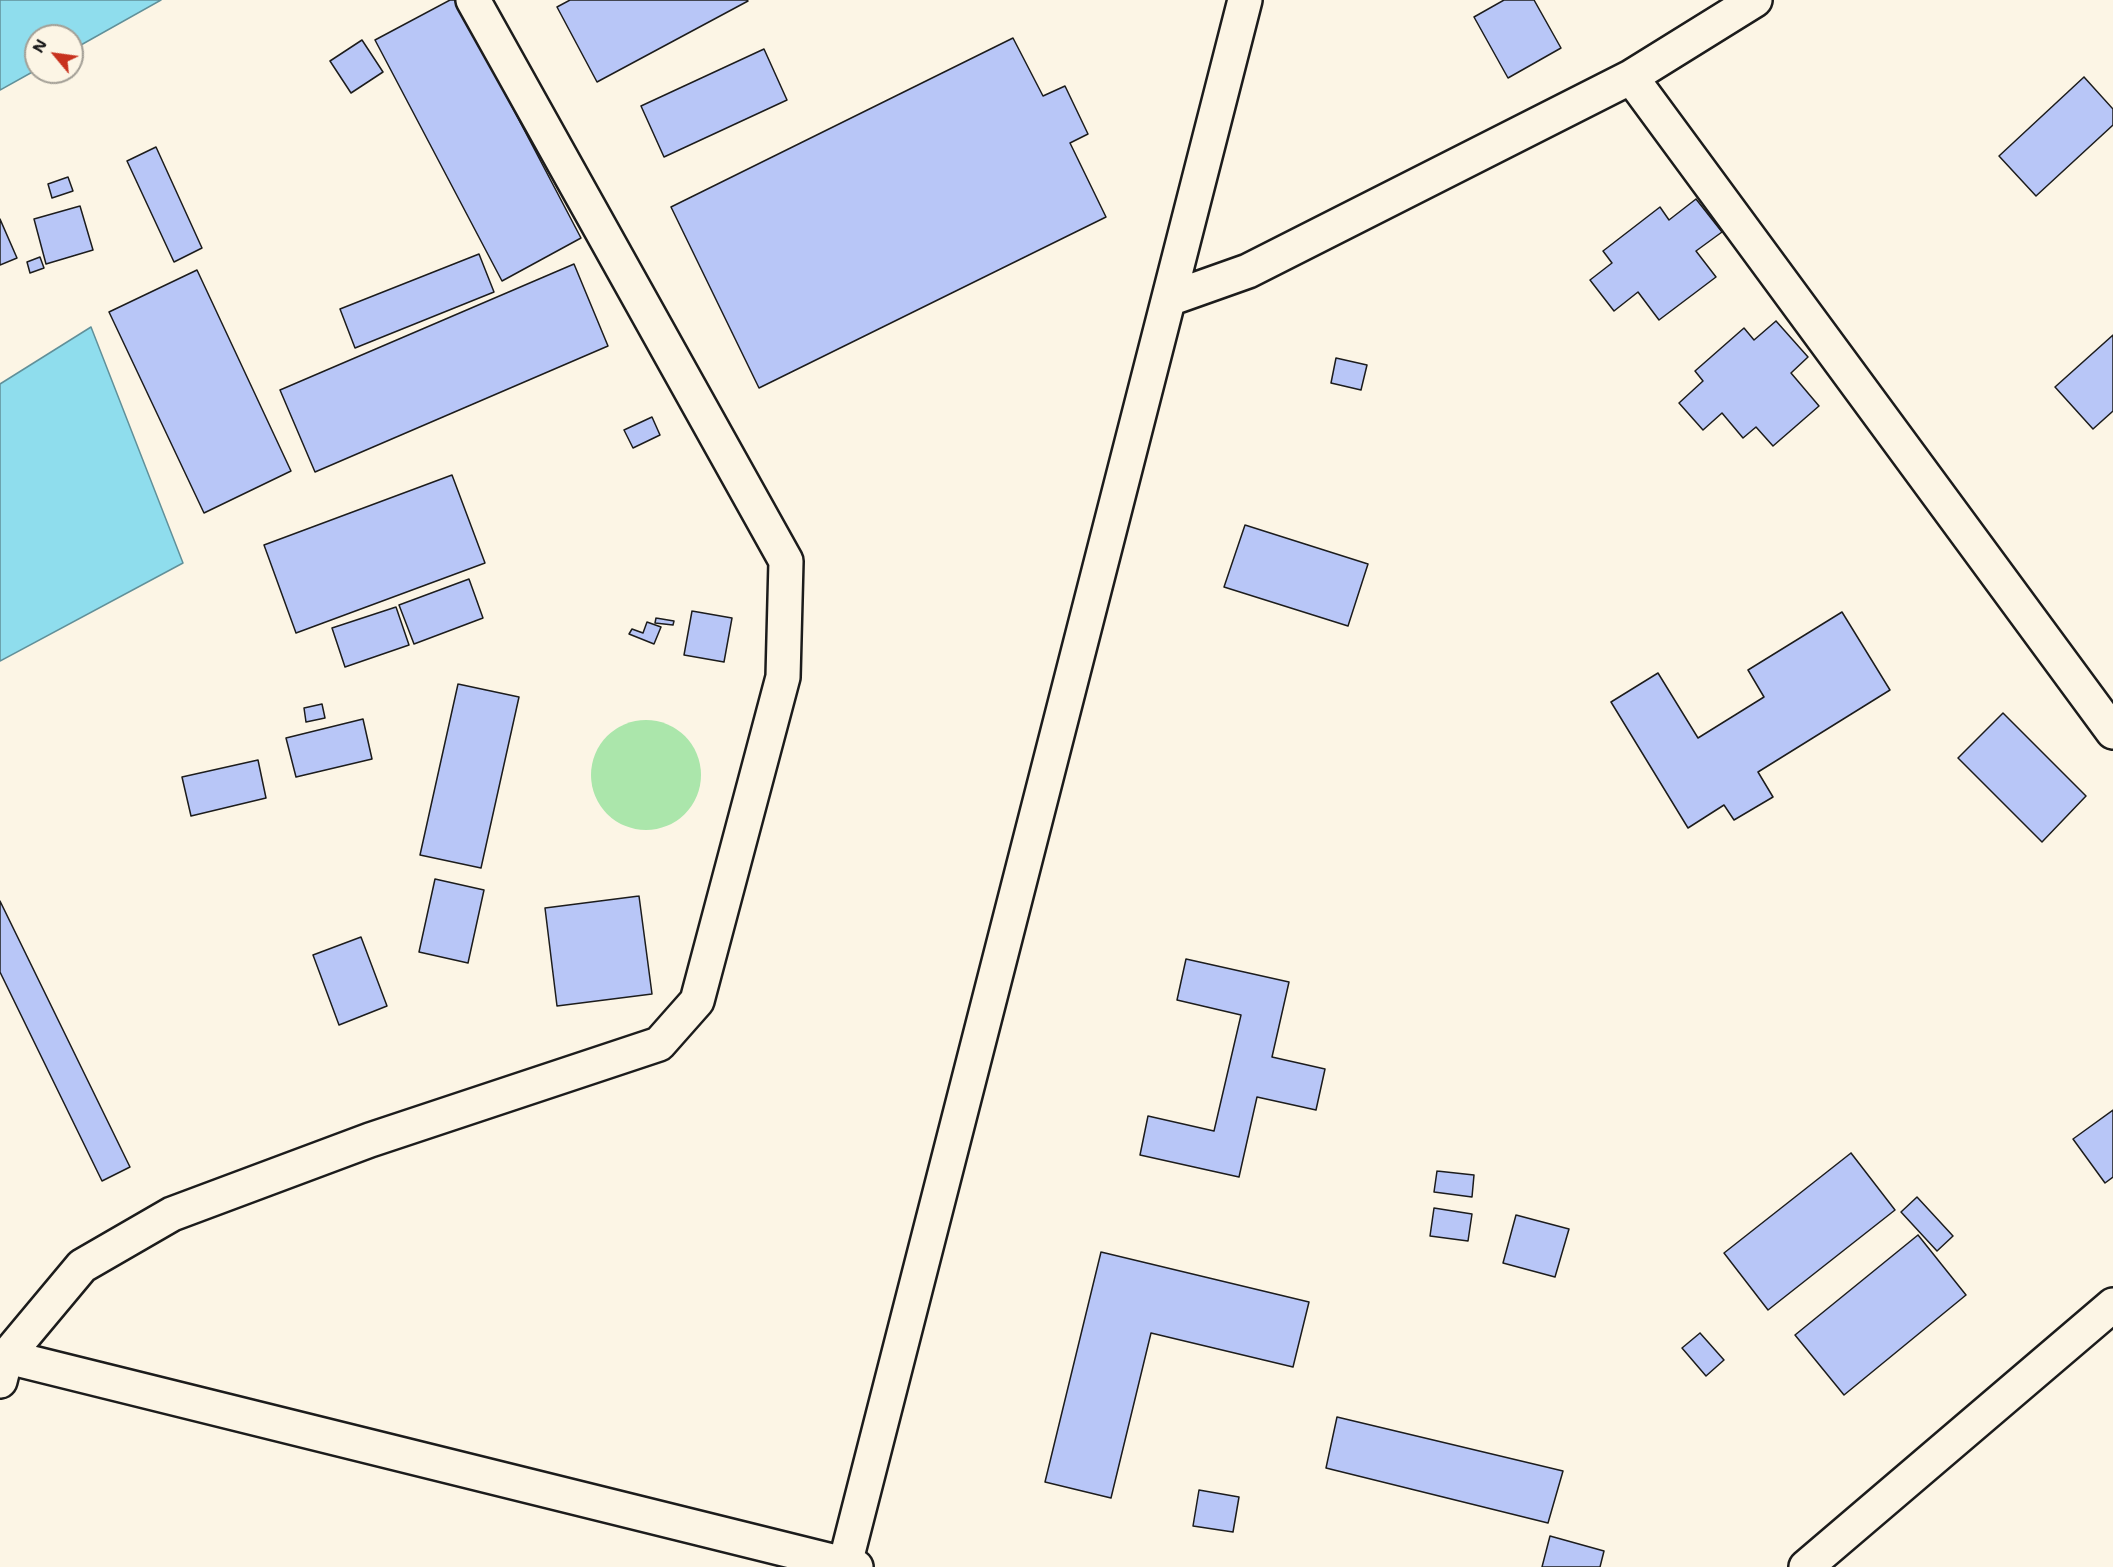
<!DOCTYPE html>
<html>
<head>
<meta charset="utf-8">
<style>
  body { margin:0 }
  #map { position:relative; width:2113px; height:1567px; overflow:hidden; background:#fcf5e5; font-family:"Shantell Sans",sans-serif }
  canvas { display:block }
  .north { position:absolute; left:24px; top:24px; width:60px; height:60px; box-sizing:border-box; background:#fcf5e5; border:2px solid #a29e95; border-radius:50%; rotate:299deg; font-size:16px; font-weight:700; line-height:24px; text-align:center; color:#1c1c1c }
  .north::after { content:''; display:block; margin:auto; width:21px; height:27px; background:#c8321e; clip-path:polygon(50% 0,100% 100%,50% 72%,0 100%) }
</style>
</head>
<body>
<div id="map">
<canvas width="2113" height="1567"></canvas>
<div class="north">N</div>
</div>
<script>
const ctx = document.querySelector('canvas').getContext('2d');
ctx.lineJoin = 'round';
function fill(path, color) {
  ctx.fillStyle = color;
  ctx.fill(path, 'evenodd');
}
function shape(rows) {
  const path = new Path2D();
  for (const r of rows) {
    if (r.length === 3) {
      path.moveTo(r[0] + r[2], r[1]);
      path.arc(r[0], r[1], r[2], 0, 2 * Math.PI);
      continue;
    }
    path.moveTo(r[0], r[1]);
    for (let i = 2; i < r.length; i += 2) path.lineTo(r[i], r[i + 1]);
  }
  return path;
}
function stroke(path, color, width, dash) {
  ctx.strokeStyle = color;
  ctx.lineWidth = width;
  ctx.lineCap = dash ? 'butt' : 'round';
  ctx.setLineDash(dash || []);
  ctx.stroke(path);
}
fill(shape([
  [646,775,55]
]), '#abe6ab');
const water = shape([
  [0,0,161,0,72,50,72,36,36,36,36,70,0,90,0,0],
  [91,327,183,563,0,661,0,384,91,327]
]);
fill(water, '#8fdded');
stroke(water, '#619099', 1.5);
const building = shape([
  [450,0,456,0,581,238,502,281,375,40,450,0],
  [570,0,747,0,748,1,597,82,557,7,570,0],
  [1504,0,1534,0,1561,48,1508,78,1474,17,1504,0],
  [1013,38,1043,96,1065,86,1088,134,1070,143,1106,217,759,388,671,207,1013,38],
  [362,40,383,72,351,93,330,61,362,40],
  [764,49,787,100,664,157,641,106,764,49],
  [2084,77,2113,109,2113,125,2036,196,1999,156,2084,77],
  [156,147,202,248,174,262,127,161,156,147],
  [68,177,73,191,52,198,48,184,68,177],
  [1696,199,1722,232,1696,251,1716,277,1659,320,1638,292,1614,311,1590,280,1612,263,1603,251,1660,207,1669,220,1696,199],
  [80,206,93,250,46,264,34,219,80,206],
  [0,219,17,258,0,265,0,219],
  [479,254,494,292,355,348,340,309,479,254],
  [40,257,44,268,30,273,27,262,40,257],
  [574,264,608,346,315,472,280,390,574,264],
  [197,270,291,471,204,513,109,312,197,270],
  [1776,321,1808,357,1791,373,1819,406,1773,446,1756,427,1743,438,1722,413,1703,430,1679,403,1703,381,1695,371,1744,328,1754,340,1776,321],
  [2113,335,2113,411,2093,429,2055,387,2113,335],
  [1336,358,1367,365,1361,390,1331,383,1336,358],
  [652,417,660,435,633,448,624,430,652,417],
  [452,475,485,563,296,633,264,545,452,475],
  [1245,525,1368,564,1348,626,1224,587,1245,525],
  [469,579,483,618,414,644,399,605,469,579],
  [396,607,409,645,345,667,332,628,396,607],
  [692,611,732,618,724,662,684,655,692,611],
  [1842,612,1890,690,1758,772,1773,797,1734,820,1724,805,1688,828,1611,702,1658,673,1698,738,1764,697,1748,670,1842,612],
  [656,618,674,621,673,625,655,623,656,618],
  [647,622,661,627,654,644,629,634,632,629,643,633,647,622],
  [458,684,519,697,481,868,420,855,458,684],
  [322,704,325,718,306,722,304,708,322,704],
  [2003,713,2086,796,2042,842,1958,758,2003,713],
  [363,719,372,759,296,777,286,738,363,719],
  [258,760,266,798,191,816,182,777,258,760],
  [435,879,484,890,468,963,419,952,435,879],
  [639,896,652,994,557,1006,545,908,639,896],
  [0,901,130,1167,102,1181,0,972,0,901],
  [361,937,387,1006,339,1025,313,955,361,937],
  [1186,959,1289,982,1272,1057,1325,1069,1316,1110,1257,1097,1239,1177,1140,1155,1148,1116,1214,1131,1241,1015,1177,1000,1186,959],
  [2113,1110,2113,1177,2105,1183,2073,1139,2113,1110],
  [1851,1153,1895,1210,1768,1310,1724,1253,1851,1153],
  [1437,1171,1474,1175,1472,1197,1434,1192,1437,1171],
  [1917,1197,1953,1236,1937,1251,1901,1212,1917,1197],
  [1434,1208,1472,1214,1468,1241,1430,1236,1434,1208],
  [1516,1215,1569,1229,1555,1277,1503,1263,1516,1215],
  [1918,1235,1966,1295,1844,1395,1795,1335,1918,1235],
  [1101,1252,1309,1302,1293,1367,1151,1333,1111,1498,1045,1482,1101,1252],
  [1700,1333,1724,1360,1706,1376,1682,1348,1700,1333],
  [1337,1417,1563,1471,1548,1523,1326,1468,1337,1417],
  [1199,1490,1239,1497,1233,1532,1193,1526,1199,1490],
  [1550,1536,1604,1551,1600,1567,1542,1567,1550,1536]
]);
fill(building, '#b8c6f7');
stroke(building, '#1c1c1c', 1.5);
const minor = shape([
  [1631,77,2113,732],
  [1169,299,1248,271,1631,77,1755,0],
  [0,1355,856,1567],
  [0,1381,6,1357,82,1266,172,1214,370,1140,659,1044,697,1001,783,677,786,561,473,0],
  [845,1564,1245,0],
  [1806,1567,2113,1305]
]);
stroke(minor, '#1c1c1c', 38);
stroke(minor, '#fcf5e5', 33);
</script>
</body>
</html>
